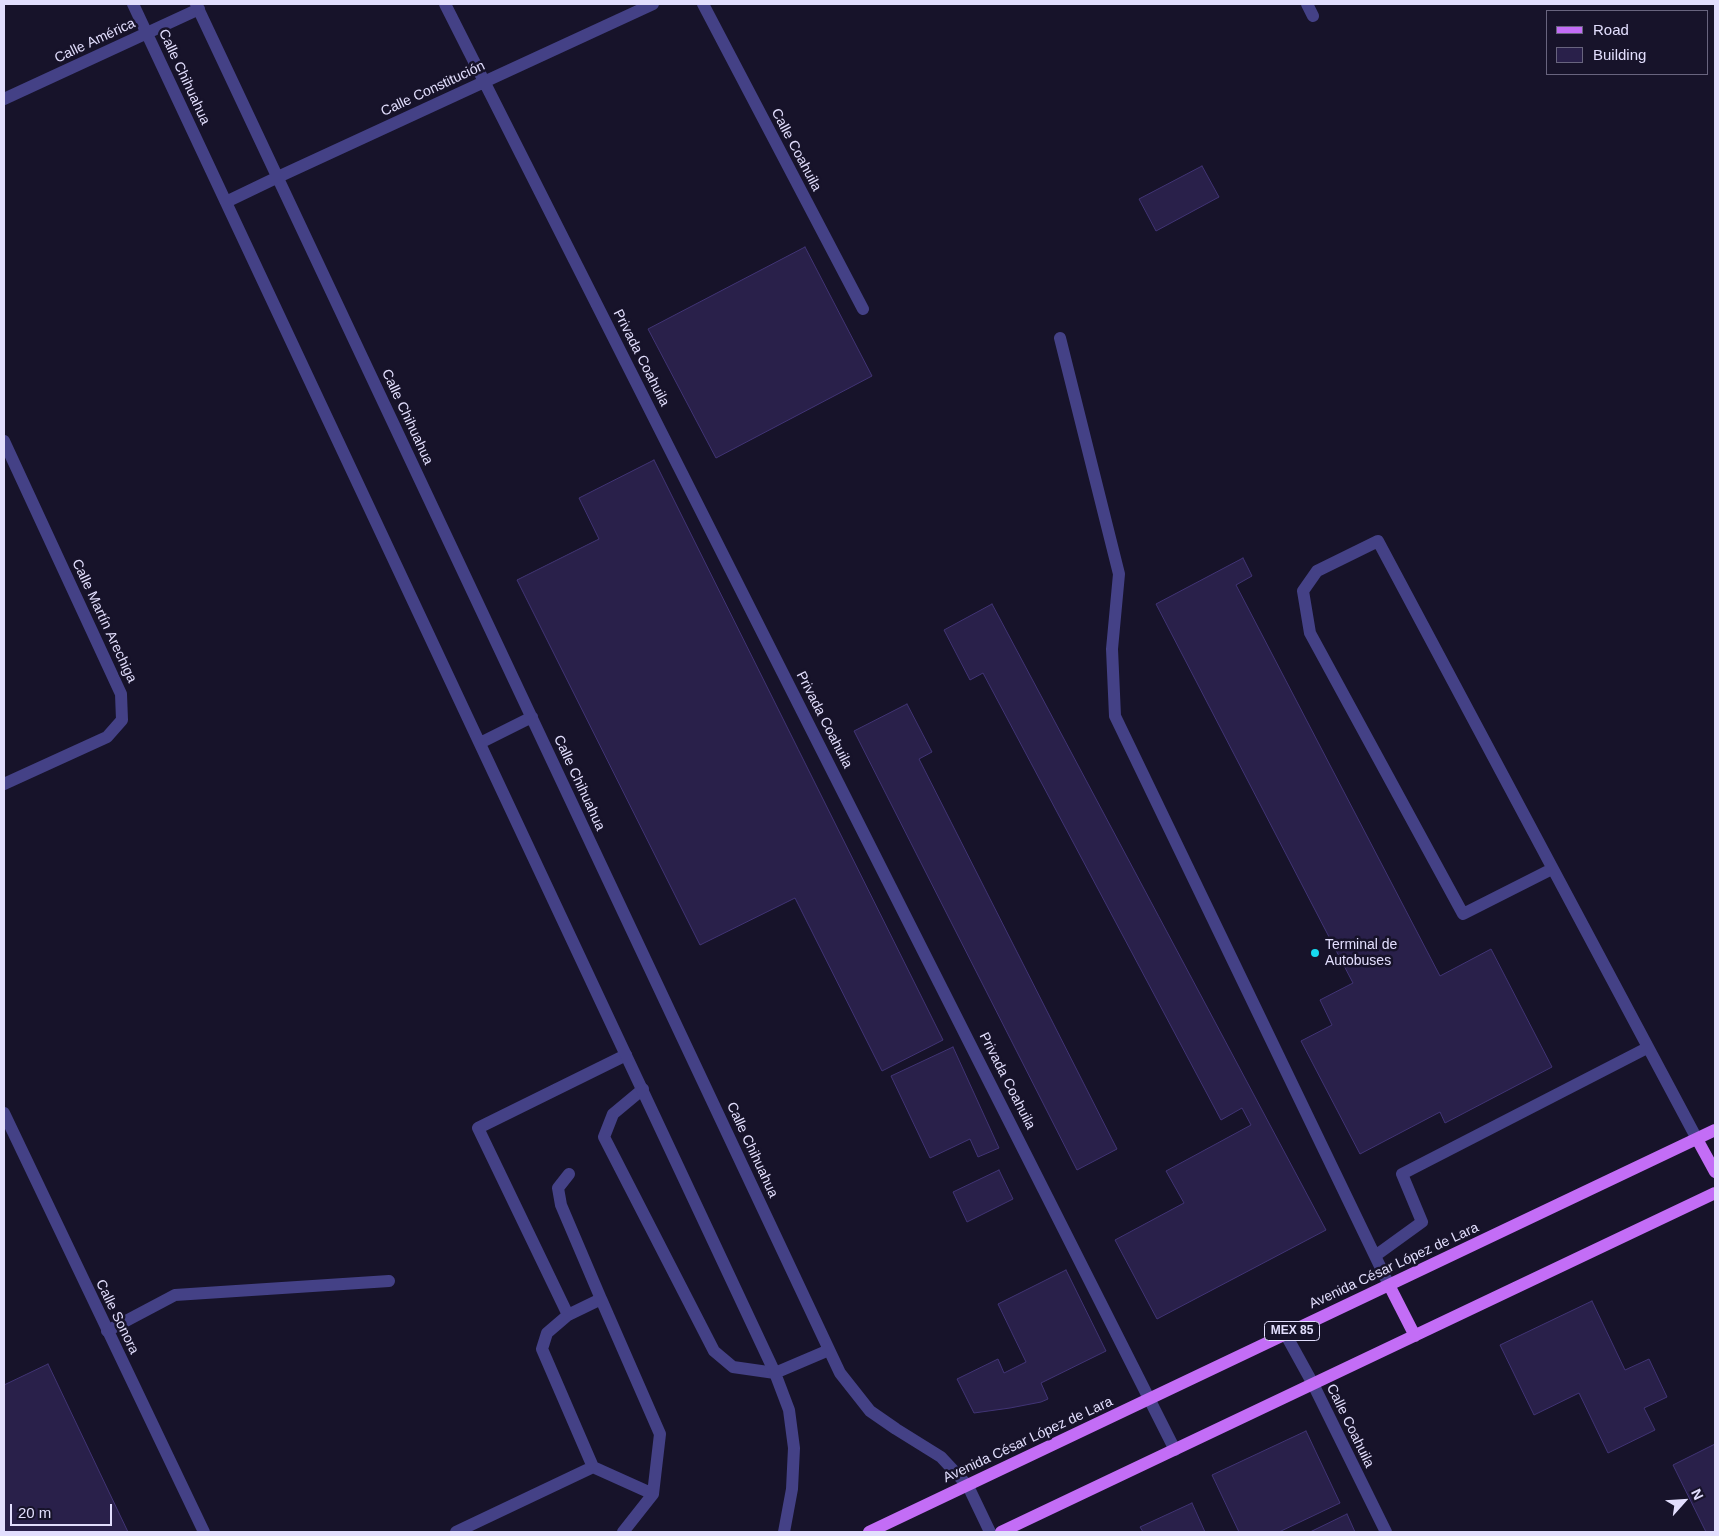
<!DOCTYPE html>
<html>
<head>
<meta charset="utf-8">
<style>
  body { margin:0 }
  #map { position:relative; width:1719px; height:1536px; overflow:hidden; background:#17132a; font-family:Arial,sans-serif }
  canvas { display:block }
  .frame { position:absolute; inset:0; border:5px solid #e2defd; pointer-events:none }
  .legend { position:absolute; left:1546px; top:10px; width:162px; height:65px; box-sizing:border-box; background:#17132a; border:1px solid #68647e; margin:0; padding:6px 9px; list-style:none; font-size:15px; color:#e2defd }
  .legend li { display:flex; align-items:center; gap:10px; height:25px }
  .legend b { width:25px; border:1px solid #68647e }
  .north { position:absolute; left:1659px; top:1476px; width:50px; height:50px; -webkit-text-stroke:4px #17132a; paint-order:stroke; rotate:64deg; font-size:14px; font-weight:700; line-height:20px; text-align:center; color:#e2defd }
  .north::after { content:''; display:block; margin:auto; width:18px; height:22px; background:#e2defd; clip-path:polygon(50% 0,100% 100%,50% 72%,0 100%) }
  .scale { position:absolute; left:10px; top:1504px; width:102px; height:22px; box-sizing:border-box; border:2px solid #e2defd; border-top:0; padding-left:6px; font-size:15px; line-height:18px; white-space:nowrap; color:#e2defd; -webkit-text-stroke:4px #17132a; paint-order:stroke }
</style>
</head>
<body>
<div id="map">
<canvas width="1719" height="1536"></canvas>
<div class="frame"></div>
<ul class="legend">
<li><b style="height:6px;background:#c36df6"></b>Road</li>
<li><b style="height:14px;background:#29204a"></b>Building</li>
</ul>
<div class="north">N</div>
<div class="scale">20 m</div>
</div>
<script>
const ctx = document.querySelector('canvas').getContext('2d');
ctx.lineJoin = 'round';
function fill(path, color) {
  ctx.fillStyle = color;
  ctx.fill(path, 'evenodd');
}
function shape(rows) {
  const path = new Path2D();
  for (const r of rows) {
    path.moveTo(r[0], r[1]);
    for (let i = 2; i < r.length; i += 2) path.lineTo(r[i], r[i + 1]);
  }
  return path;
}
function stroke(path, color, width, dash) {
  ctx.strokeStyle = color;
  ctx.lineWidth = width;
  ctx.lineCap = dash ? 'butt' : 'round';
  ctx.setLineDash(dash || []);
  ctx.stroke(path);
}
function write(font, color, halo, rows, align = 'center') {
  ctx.font = font + ' Arial,sans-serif';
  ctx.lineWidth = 5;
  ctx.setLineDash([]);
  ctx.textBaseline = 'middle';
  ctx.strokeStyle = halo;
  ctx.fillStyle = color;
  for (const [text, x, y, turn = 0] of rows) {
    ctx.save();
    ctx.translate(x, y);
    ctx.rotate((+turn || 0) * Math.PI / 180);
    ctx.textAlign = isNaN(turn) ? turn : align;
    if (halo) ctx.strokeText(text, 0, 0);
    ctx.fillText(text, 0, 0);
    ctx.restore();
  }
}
const building = shape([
  [1202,166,1219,197,1156,231,1139,199,1202,166],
  [805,247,872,376,716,458,648,329,805,247],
  [654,460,943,1040,882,1071,795,898,700,945,517,580,599,539,579,498,654,460],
  [1243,558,1252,576,1236,585,1440,976,1491,949,1552,1067,1445,1123,1440,1112,1360,1154,1301,1041,1332,1025,1320,1000,1353,983,1156,604,1243,558],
  [992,604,1326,1230,1157,1319,1115,1240,1184,1203,1166,1171,1251,1125,1242,1108,1221,1120,983,673,970,680,944,630,992,604],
  [907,704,932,752,919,759,1117,1149,1077,1170,854,731,907,704],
  [953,1047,999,1148,978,1157,970,1139,930,1158,891,1076,953,1047],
  [999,1170,1013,1199,967,1222,953,1192,999,1170],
  [1066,1270,1106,1351,1041,1383,1048,1399,1041,1402,1010,1408,974,1413,957,1379,998,1359,1004,1373,1026,1362,998,1304,1066,1270],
  [1592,1301,1625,1370,1649,1359,1667,1397,1644,1408,1655,1430,1608,1453,1579,1393,1534,1415,1500,1345,1592,1301],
  [48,1364,128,1532,4,1532,4,1385,48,1364],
  [1306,1431,1340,1503,1279,1532,1239,1532,1212,1475,1306,1431],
  [1715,1444,1715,1532,1706,1532,1673,1465,1715,1444],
  [1192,1503,1205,1532,1143,1532,1140,1527,1192,1503],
  [1347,1514,1355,1532,1310,1532,1347,1514]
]);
fill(building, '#29204a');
stroke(building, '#413475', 1);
stroke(shape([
  [1060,338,1119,574,1112,649,1115,716,1389,1285],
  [1552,869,1463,914,1310,633,1303,591,1317,571,1378,541,1697,1139],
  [643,1089,613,1114,604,1137,714,1351,733,1367,775,1373],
  [569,1174,558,1188,561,1205,601,1299],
  [1375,1256,1422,1222,1402,1174,1647,1048],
  [568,1315,547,1333,542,1349,593,1467],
  [107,1331,175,1295,389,1281],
  [456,1532,593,1467,653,1494],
  [623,1532,653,1494,660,1434,601,1299,568,1315,478,1128,626,1055]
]), '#444186', 12);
stroke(shape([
  [133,4,775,1373,789,1410,794,1448,792,1489,784,1532],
  [196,4,840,1373,870,1411,896,1429,941,1457,968,1486,990,1532],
  [445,4,1175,1450],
  [703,4,863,309],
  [1307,4,1313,16],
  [4,99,199,9],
  [226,202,278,177,653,4],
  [4,441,121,694,122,720,107,737,4,784],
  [480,743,532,717],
  [4,1113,204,1532],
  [1286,1335,1313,1384,1386,1532],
  [775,1373,829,1350]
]), '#444186', 12);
stroke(shape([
  [1697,1139,1715,1172],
  [1389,1285,1415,1336],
  [869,1532,1715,1130],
  [1001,1532,1715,1193]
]), '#c36df6', 12);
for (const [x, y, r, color] of [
  [1315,953,5,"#17daf0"]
]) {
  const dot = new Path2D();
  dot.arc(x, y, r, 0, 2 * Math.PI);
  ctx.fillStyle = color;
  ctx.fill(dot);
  stroke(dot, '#17132a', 2);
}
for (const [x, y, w] of [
  [1292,1331,55]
]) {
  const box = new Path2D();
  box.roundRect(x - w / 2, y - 9.5, w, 19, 4);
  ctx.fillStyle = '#17132a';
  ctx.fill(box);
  stroke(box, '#e2defd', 1);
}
write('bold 12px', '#e2defd', null, [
  ["MEX 85",1292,1331]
]);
write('14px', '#e2defd', '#17132a', [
  ["Calle América",95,41,-25],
  ["Calle Chihuahua",184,77,65],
  ["Calle Constitución",433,89,-25],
  ["Calle Coahuila",796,150,62],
  ["Privada Coahuila",641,358,63],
  ["Calle Chihuahua",407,417,65],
  ["Calle Martín Arechiga",104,621,65],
  ["Privada Coahuila",824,720,63],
  ["Calle Chihuahua",579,783,65],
  ["Privada Coahuila",1007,1081,63],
  ["Calle Chihuahua",752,1150,65],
  ["Avenida César López de Lara",1394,1266,-25],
  ["Calle Sonora",117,1317,64],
  ["Calle Coahuila",1350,1426,64],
  ["Avenida César López de Lara",1028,1440,-25]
]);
write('14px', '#e2defd', '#17132a', [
  ["Terminal de",1325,945],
  ["Autobuses",1325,961]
], 'left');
</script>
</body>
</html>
